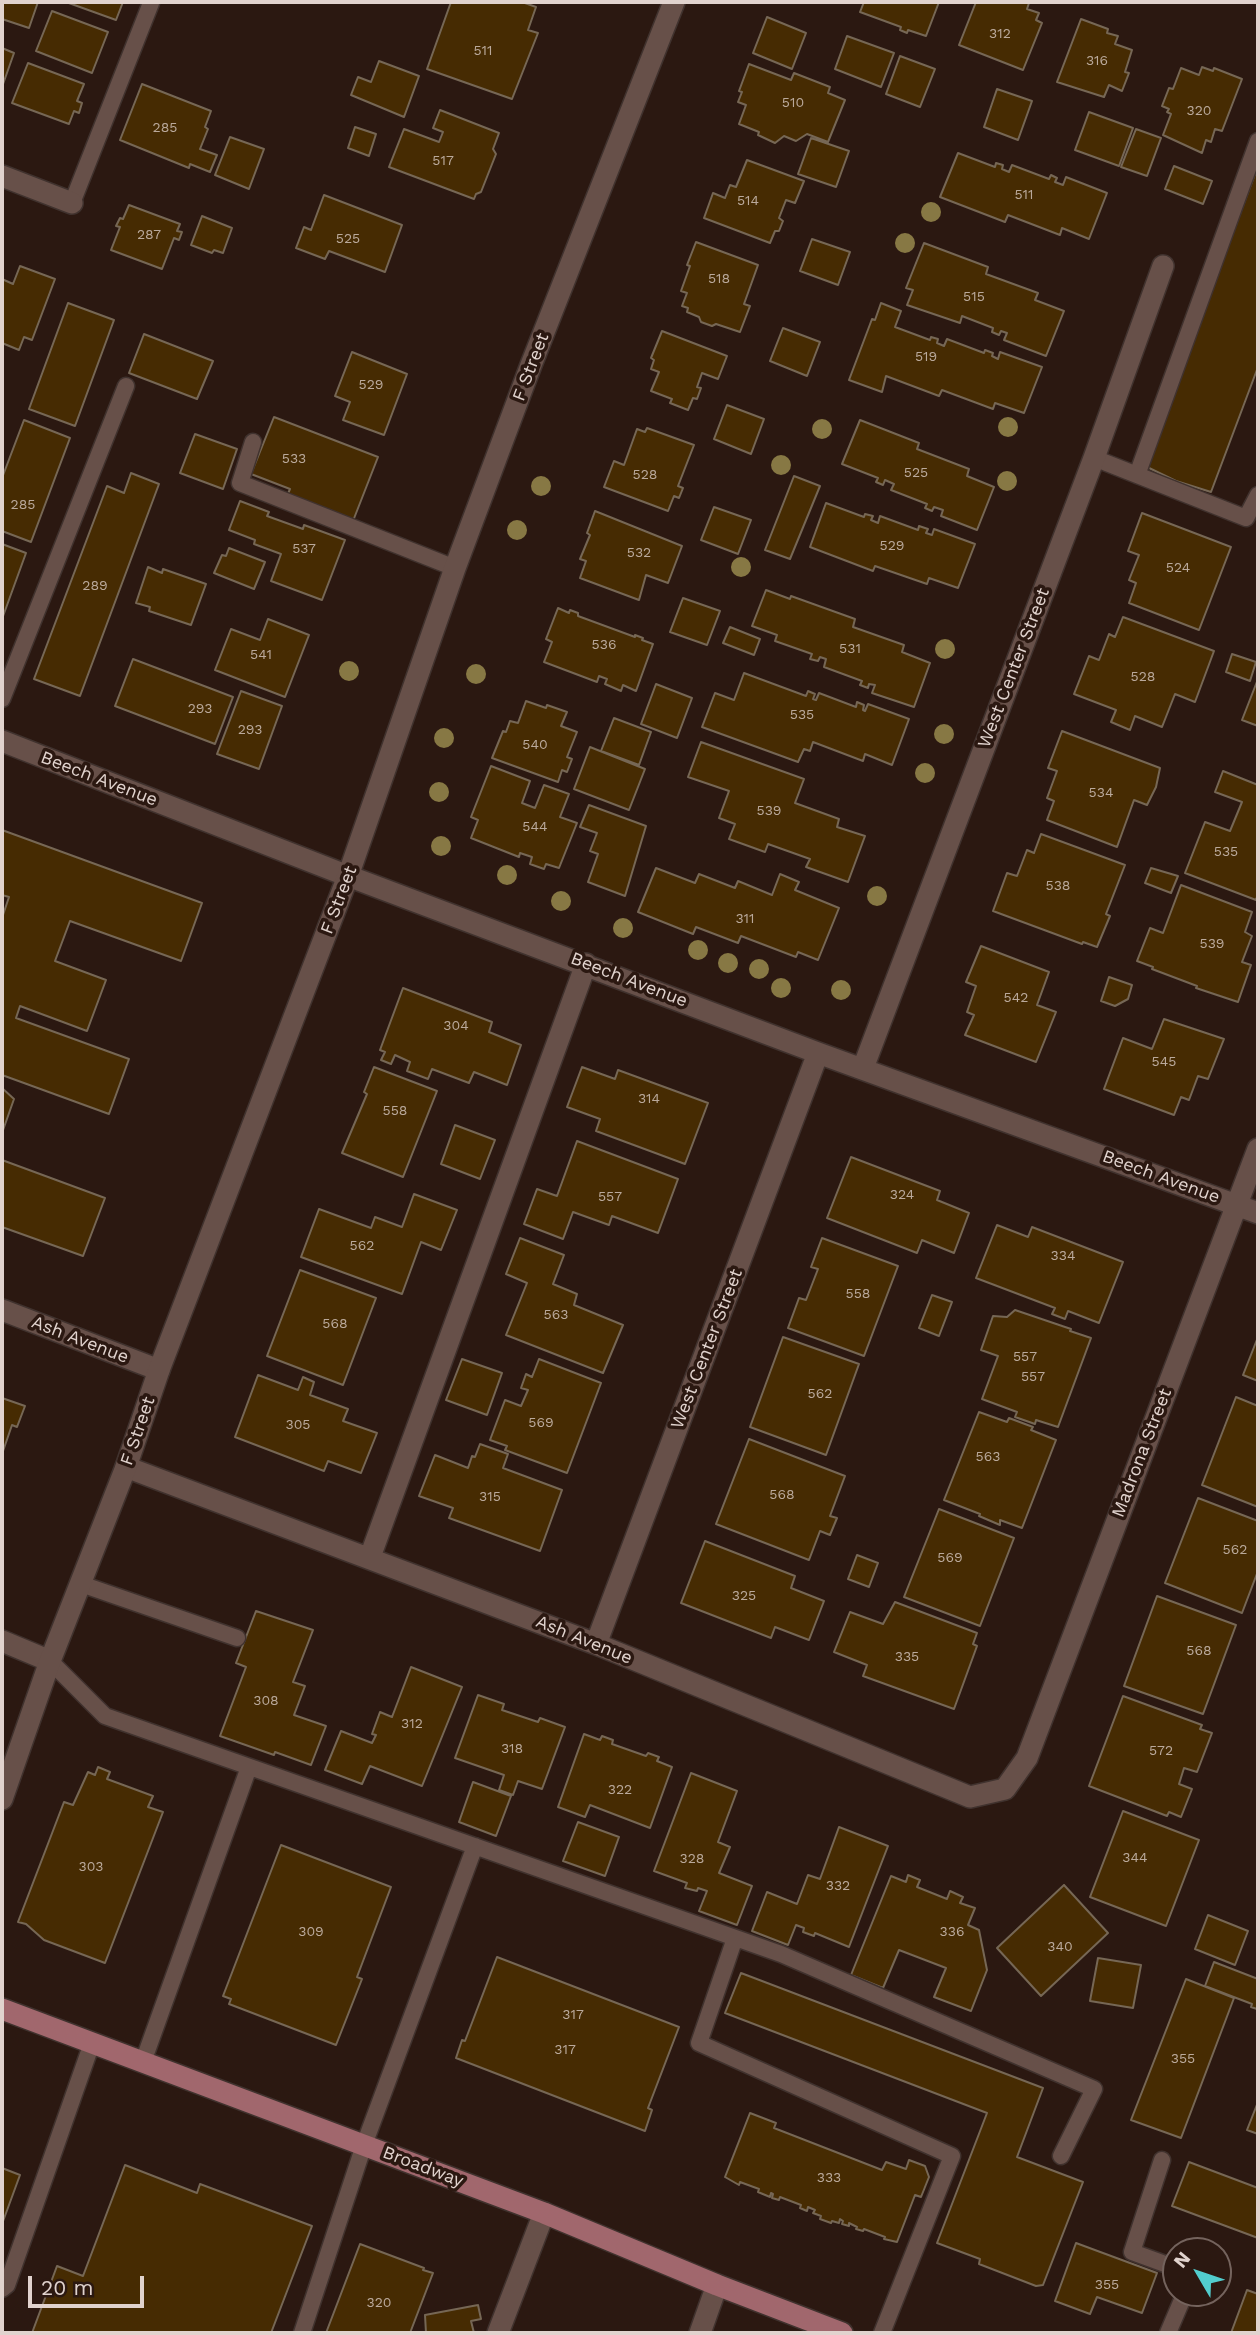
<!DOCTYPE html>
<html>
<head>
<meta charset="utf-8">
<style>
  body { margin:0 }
  #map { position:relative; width:1260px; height:2335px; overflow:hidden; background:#2b1811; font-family:"Work Sans",sans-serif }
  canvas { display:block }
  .frame { position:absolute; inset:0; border:4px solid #e1d3ce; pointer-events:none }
  .north { position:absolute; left:1162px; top:2237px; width:70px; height:70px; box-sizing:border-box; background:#2b1811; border:2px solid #74635d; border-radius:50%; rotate:309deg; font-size:19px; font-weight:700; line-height:28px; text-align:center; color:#e1d3ce }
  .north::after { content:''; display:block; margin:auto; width:24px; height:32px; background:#52cdce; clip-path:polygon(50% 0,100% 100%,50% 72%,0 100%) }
  .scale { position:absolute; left:28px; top:2276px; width:116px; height:32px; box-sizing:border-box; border:4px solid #e1d3ce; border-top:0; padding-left:9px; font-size:21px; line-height:24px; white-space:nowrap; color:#e1d3ce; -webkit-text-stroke:5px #2b1811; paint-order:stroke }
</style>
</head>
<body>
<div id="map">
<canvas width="1260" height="2335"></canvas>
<div class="frame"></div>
<div class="north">N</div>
<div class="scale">20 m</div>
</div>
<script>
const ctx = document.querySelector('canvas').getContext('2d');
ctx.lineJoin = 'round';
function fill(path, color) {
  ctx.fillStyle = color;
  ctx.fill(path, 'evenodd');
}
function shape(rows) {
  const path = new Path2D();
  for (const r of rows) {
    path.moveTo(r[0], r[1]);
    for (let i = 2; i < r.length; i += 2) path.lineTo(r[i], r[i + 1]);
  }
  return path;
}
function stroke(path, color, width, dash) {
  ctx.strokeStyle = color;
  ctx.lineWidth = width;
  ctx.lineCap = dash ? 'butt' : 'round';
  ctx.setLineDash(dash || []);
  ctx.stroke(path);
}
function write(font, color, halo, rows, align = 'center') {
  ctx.font = font + ' "Work Sans",sans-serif';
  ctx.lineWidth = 7;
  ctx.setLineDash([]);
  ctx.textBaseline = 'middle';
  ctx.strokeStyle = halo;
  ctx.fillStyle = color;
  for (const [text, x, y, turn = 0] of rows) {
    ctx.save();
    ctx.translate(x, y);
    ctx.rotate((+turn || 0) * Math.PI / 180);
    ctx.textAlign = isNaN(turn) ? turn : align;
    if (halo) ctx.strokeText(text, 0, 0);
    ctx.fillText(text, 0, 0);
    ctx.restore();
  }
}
const building = shape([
  [2,2,38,2,29,28,2,19,2,2],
  [66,2,123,2,116,20,66,2],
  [451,2,522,2,536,7,528,30,538,33,512,99,427,69,451,2],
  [864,2,939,2,926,36,908,30,907,33,900,30,901,27,860,12,864,2],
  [976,2,1026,2,1029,3,1027,9,1039,13,1036,20,1042,23,1023,70,959,45,976,2],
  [52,11,108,32,92,73,36,51,52,11],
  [767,17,806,33,792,69,753,53,767,17],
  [1081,19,1108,29,1107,33,1118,36,1115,44,1132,50,1125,72,1129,73,1122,91,1109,85,1104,97,1057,82,1081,19],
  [847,36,894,53,881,87,835,69,847,36],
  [2,48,14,53,2,87,2,48],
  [900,56,935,69,920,107,886,94,900,56],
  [379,61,419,76,404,117,351,95,358,77,371,82,379,61],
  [28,63,84,84,77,101,82,103,79,113,74,111,69,124,12,103,28,63],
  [749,64,791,80,794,73,830,87,828,93,845,100,828,142,807,134,796,141,784,136,775,143,758,135,759,132,739,124,746,105,738,102,742,92,739,91,749,64],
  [1202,67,1213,71,1214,68,1242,79,1222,131,1215,129,1211,142,1206,140,1202,153,1163,135,1171,114,1167,112,1169,109,1162,106,1169,88,1173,89,1181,68,1199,75,1202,67],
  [142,84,211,111,205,127,208,129,200,149,217,155,210,172,190,164,189,168,120,140,142,84],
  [997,89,1032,101,1018,140,984,127,997,89],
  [440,110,499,133,493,149,496,154,481,192,476,194,474,199,389,167,404,129,439,142,443,132,433,128,440,110],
  [1089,112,1133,128,1119,166,1075,150,1089,112],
  [355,127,376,134,369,156,348,148,355,127],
  [1136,129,1161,138,1147,176,1121,167,1136,129],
  [230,137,264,149,249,189,215,175,230,137],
  [811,138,849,151,836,187,798,174,811,138],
  [958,153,995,167,996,163,1003,165,1002,169,1009,172,1012,165,1049,179,1051,175,1057,178,1055,182,1063,185,1066,177,1107,193,1089,239,1062,228,1060,235,1008,215,1005,222,940,197,958,153],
  [747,160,804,181,795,203,786,200,779,218,783,221,779,231,775,231,770,243,704,218,713,193,725,198,730,185,736,187,747,160],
  [1174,166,1212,181,1203,204,1165,189,1174,166],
  [1258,166,1258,367,1211,492,1176,481,1145,466,1258,166],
  [324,195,402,225,385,272,329,251,325,259,296,248,304,227,311,230,324,195],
  [129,205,180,224,177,231,182,232,179,240,174,238,162,269,111,250,120,227,116,226,120,218,123,219,129,205],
  [202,216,232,228,223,253,214,250,212,253,191,245,202,216],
  [812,239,850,252,838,285,800,271,812,239],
  [696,242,758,265,744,304,750,306,740,332,716,324,712,326,701,322,699,317,687,312,688,308,682,306,687,293,681,291,690,266,687,265,696,242],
  [924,243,988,267,986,274,1038,293,1035,300,1064,311,1046,356,1004,340,1007,333,1001,331,999,335,992,332,993,328,962,316,960,323,907,305,913,290,906,288,924,243],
  [20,266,55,279,32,340,24,337,19,350,2,343,2,279,13,284,20,266],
  [68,303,114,320,75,426,29,409,68,303],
  [881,303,901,311,895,327,930,340,931,337,938,339,937,343,944,346,947,339,984,353,985,350,993,353,992,356,998,359,1000,352,1042,367,1024,413,995,403,993,409,942,390,939,396,886,376,882,392,849,380,872,319,875,320,881,303],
  [783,328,820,342,807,376,770,361,783,328],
  [662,331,727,356,718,379,702,373,697,387,701,388,697,399,693,398,688,410,670,403,672,399,651,391,659,372,651,369,654,360,651,358,662,331],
  [144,334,213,361,197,399,129,373,144,334],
  [352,352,407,374,384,435,343,420,350,402,335,396,352,352],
  [727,405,764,419,751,454,714,439,727,405],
  [274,417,378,457,353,521,287,496,290,489,251,474,274,417],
  [24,420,70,438,31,542,2,531,2,478,24,420],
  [860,420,919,443,917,449,969,469,967,476,994,487,977,530,941,516,943,510,934,507,932,511,925,508,927,504,891,490,894,484,885,480,883,485,876,482,878,478,842,464,860,420],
  [647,428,694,445,678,486,683,488,679,498,674,496,668,511,604,487,614,461,624,465,637,429,645,432,647,428],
  [195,434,237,449,223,489,180,473,195,434],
  [131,473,159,484,80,696,34,679,107,486,124,493,131,473],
  [794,476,820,486,790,559,765,550,794,476],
  [240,501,269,512,267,516,303,529,304,525,345,540,322,600,271,581,281,554,254,544,255,540,229,530,240,501],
  [826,503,864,517,865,514,873,516,871,520,878,523,880,516,918,530,919,526,928,529,926,533,932,535,934,529,975,544,958,588,929,578,927,584,875,566,873,571,810,547,826,503],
  [714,507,751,520,738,554,701,540,714,507],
  [595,511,682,546,668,583,646,575,639,600,580,578,586,561,580,559,590,535,587,533,595,511],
  [1142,513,1231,547,1199,630,1129,603,1136,583,1129,580,1139,555,1128,551,1142,513],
  [2,544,26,553,2,619,2,544],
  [229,548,265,562,254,589,214,573,222,555,226,556,229,548],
  [148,567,162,573,163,569,206,584,191,625,149,611,150,607,136,603,148,567],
  [766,590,790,599,791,596,855,619,853,627,904,645,902,652,930,663,914,707,872,693,875,685,869,684,868,688,860,685,862,681,824,667,826,659,820,657,818,661,810,659,812,654,775,641,777,635,752,626,766,590],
  [683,598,720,611,707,645,670,632,683,598],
  [558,608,569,613,570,610,578,613,578,616,635,637,635,635,643,638,642,640,653,644,636,691,623,685,621,691,605,684,607,679,599,676,597,682,544,662,552,642,546,639,558,608],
  [1123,617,1214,651,1195,702,1175,694,1162,727,1135,716,1130,730,1111,722,1116,710,1074,694,1089,656,1099,660,1109,634,1115,637,1123,617],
  [268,619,309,635,285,697,215,670,231,629,260,640,268,619],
  [730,627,760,639,754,655,723,643,730,627],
  [1232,654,1256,662,1250,681,1226,672,1232,654],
  [133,659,233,697,215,744,115,706,133,659],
  [744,673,806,696,808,691,815,694,813,699,816,700,819,693,856,707,857,702,864,705,863,710,865,711,868,704,909,719,892,765,865,754,863,761,813,742,810,751,804,749,798,762,702,727,715,693,734,700,744,673],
  [1258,679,1258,726,1242,720,1258,679],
  [656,684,692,698,677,738,641,724,656,684],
  [241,691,282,706,259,769,217,754,241,691],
  [526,701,546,708,547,705,567,712,561,726,577,732,567,757,572,759,567,772,562,770,558,782,492,758,503,731,506,732,510,721,518,723,526,701],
  [614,718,651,732,639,765,601,751,614,718],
  [1062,731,1160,768,1156,787,1147,805,1134,800,1117,847,1047,820,1054,801,1047,798,1057,771,1048,768,1062,731],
  [701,742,804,779,795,803,839,819,837,827,865,836,848,882,806,867,810,859,768,844,765,852,729,839,735,824,719,818,729,791,688,777,701,742],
  [590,747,645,769,629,810,574,789,590,747],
  [491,766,530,781,522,803,535,808,544,785,569,794,560,817,577,823,559,868,546,864,544,869,530,864,532,857,520,853,519,857,471,838,478,820,471,817,491,766],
  [1223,771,1258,785,1258,894,1256,900,1185,873,1205,822,1230,831,1242,802,1215,792,1223,771],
  [589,805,646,826,625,896,588,882,598,854,590,851,597,833,580,827,589,805],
  [2,830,202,903,181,961,70,921,55,961,106,980,87,1031,20,1006,16,1018,129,1059,109,1114,2,1075,2,918,9,897,2,895,2,830],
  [1041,834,1125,865,1106,914,1110,916,1097,947,1083,942,1082,944,993,911,1007,873,1017,876,1027,850,1034,853,1041,834],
  [656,868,695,883,699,874,735,888,738,881,772,895,780,874,799,882,795,890,839,908,818,960,798,952,796,957,741,936,738,943,696,927,693,934,638,912,656,868],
  [1151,868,1178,876,1171,893,1145,883,1151,868],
  [1181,885,1252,912,1245,932,1252,936,1242,962,1251,965,1238,1002,1196,988,1197,986,1152,969,1153,967,1137,961,1150,928,1163,933,1181,885],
  [981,946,1049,972,1037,1005,1056,1012,1036,1062,965,1035,974,1015,967,1012,976,986,966,982,981,946],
  [1109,977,1132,985,1128,999,1115,1006,1101,1001,1109,977],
  [403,988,492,1022,489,1032,521,1045,507,1085,474,1072,469,1083,432,1069,428,1079,407,1071,410,1062,395,1055,391,1064,381,1060,385,1052,380,1050,403,988],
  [1164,1019,1224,1039,1208,1079,1198,1076,1189,1100,1181,1097,1174,1115,1104,1089,1123,1038,1152,1049,1164,1019],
  [374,1067,437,1091,403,1177,342,1153,367,1094,364,1092,374,1067],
  [582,1067,615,1079,618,1070,708,1103,685,1164,596,1131,600,1119,567,1107,582,1067],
  [2,1088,14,1099,2,1133,2,1088],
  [455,1125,495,1140,480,1179,441,1164,455,1125],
  [577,1141,678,1179,658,1233,612,1216,609,1225,573,1212,563,1239,524,1224,537,1189,557,1196,577,1141],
  [851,1157,940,1191,937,1200,969,1213,954,1253,922,1240,917,1253,827,1218,851,1157],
  [2,1160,105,1198,83,1256,2,1227,2,1160],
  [414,1194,457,1210,441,1250,421,1242,402,1294,301,1257,319,1209,371,1228,375,1217,402,1227,414,1194],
  [997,1225,1028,1237,1032,1227,1123,1262,1099,1323,1068,1311,1065,1319,1052,1314,1055,1308,976,1278,997,1225],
  [520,1238,564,1255,553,1284,577,1294,574,1305,623,1325,603,1373,506,1335,527,1283,506,1274,520,1238],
  [822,1238,898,1266,864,1356,788,1328,799,1298,806,1300,818,1269,811,1267,822,1238],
  [300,1270,376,1298,343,1385,267,1356,300,1270],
  [932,1295,952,1302,939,1336,919,1328,932,1295],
  [1015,1310,1071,1329,1070,1331,1091,1338,1058,1427,1036,1420,1035,1424,1015,1417,1017,1412,982,1399,998,1356,981,1350,993,1316,1007,1317,1015,1310],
  [783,1337,859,1364,826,1455,750,1427,783,1337],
  [1258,1337,1258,1381,1243,1375,1258,1337],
  [462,1359,502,1373,487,1415,446,1400,462,1359],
  [539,1359,601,1383,567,1473,505,1450,507,1446,490,1440,505,1400,521,1406,528,1390,521,1388,526,1374,532,1377,539,1359],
  [258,1375,298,1390,303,1377,314,1382,310,1395,348,1409,343,1421,377,1433,361,1473,328,1461,324,1471,235,1437,258,1375],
  [1236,1397,1258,1406,1258,1507,1202,1485,1236,1397],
  [2,1398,25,1406,17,1427,12,1425,2,1454,2,1398],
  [979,1412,1007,1422,1009,1418,1033,1427,1031,1430,1056,1440,1022,1528,1000,1520,1000,1525,979,1516,980,1514,944,1500,979,1412],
  [749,1439,845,1476,830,1516,837,1518,830,1535,820,1531,809,1560,716,1524,749,1439],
  [480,1444,508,1454,503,1468,562,1490,540,1551,449,1518,453,1508,419,1496,435,1455,468,1468,472,1456,475,1457,480,1444],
  [1198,1498,1258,1521,1258,1571,1242,1613,1165,1583,1198,1498],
  [939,1509,1014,1538,980,1626,904,1597,939,1509],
  [705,1541,795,1576,791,1588,824,1601,809,1640,775,1627,771,1638,681,1603,705,1541],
  [857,1555,878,1563,869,1587,848,1579,857,1555],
  [1157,1596,1236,1625,1203,1714,1124,1686,1157,1596],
  [895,1602,977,1633,973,1644,977,1646,954,1709,863,1676,867,1665,834,1652,850,1612,883,1624,895,1602],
  [256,1611,313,1630,293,1682,305,1686,294,1715,326,1726,311,1765,275,1752,274,1755,220,1736,246,1667,236,1663,256,1611],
  [411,1667,462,1687,422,1786,370,1766,362,1784,325,1770,341,1731,372,1743,376,1735,372,1734,380,1712,392,1717,411,1667],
  [478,1695,504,1704,502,1710,538,1722,540,1718,565,1727,542,1789,518,1781,513,1795,499,1790,504,1775,455,1758,478,1695],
  [1123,1696,1202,1725,1200,1729,1212,1733,1197,1772,1184,1768,1179,1784,1192,1789,1181,1817,1169,1812,1167,1816,1089,1786,1123,1696],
  [584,1734,600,1740,602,1736,613,1740,612,1744,646,1756,648,1753,659,1757,657,1761,672,1767,650,1828,590,1805,585,1817,558,1807,584,1734],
  [98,1767,110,1772,107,1779,153,1796,148,1807,163,1812,105,1963,44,1940,26,1924,18,1922,64,1802,73,1805,88,1772,95,1775,98,1767],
  [691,1773,737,1791,718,1842,730,1847,719,1873,752,1886,737,1925,699,1911,707,1891,698,1888,697,1891,685,1888,687,1883,654,1871,691,1773],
  [473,1782,511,1796,496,1836,459,1822,473,1782],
  [1123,1811,1199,1840,1166,1926,1090,1897,1123,1811],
  [578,1822,619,1837,605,1876,563,1861,578,1822],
  [839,1827,888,1846,849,1947,815,1933,814,1936,803,1932,804,1928,796,1925,788,1945,752,1931,767,1892,797,1904,808,1875,820,1879,839,1827],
  [281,1845,391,1887,357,1977,362,1979,336,2045,229,2004,231,1999,223,1996,281,1845],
  [908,1875,920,1880,917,1887,947,1899,950,1891,963,1897,960,1903,975,1908,968,1925,979,1930,987,1970,971,2011,934,1997,946,1968,899,1950,883,1988,851,1975,891,1876,906,1882,908,1875],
  [1064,1885,1108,1933,1041,1996,997,1948,1064,1885],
  [1208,1915,1248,1931,1235,1965,1195,1949,1208,1915],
  [497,1957,679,2027,648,2108,652,2110,645,2131,456,2058,462,2040,465,2041,497,1957],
  [1098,1958,1141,1965,1133,2008,1090,2001,1098,1958],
  [1214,1962,1258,1979,1257,2009,1251,2007,1252,2004,1205,1986,1214,1962],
  [741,1973,1043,2088,1017,2157,1083,2182,1043,2285,1036,2286,979,2264,980,2259,937,2243,987,2113,725,2013,741,1973],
  [1186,1979,1234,1998,1181,2138,1131,2120,1186,1979],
  [1258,2102,1258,2134,1247,2130,1258,2102],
  [750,2113,776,2123,774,2128,882,2170,886,2162,906,2169,909,2160,925,2166,929,2177,921,2197,915,2195,897,2242,884,2239,885,2237,864,2229,863,2231,856,2229,857,2227,849,2223,849,2226,842,2224,843,2221,840,2219,839,2223,832,2221,831,2223,820,2219,821,2216,813,2213,815,2210,808,2207,807,2211,800,2208,801,2205,780,2197,779,2200,772,2198,773,2194,771,2193,770,2197,758,2192,759,2189,740,2182,739,2185,725,2177,750,2113],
  [1189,2162,1258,2188,1258,2238,1172,2206,1189,2162],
  [125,2165,197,2193,200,2184,312,2226,271,2333,32,2333,57,2266,83,2276,125,2165],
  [2,2168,20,2175,2,2224,2,2168],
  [1076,2243,1157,2273,1142,2313,1097,2297,1090,2314,1055,2301,1076,2243],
  [360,2244,424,2268,423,2270,433,2273,410,2333,326,2333,360,2244],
  [1247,2290,1258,2294,1258,2333,1231,2333,1247,2290],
  [478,2305,481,2319,471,2321,474,2333,426,2333,425,2315,478,2305]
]);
fill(building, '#462b02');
stroke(building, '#766755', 2);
const lane = shape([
  [72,203,151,3],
  [253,442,240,483,455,568],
  [1094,458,1246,518,1258,495],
  [1137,475,1258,141],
  [2,699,126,386],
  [81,1584,237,1638],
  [50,1661,105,1716,781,1954,1094,2089,1061,2156],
  [735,1938,699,2043,952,2156,882,2333],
  [143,2062,249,1767],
  [1162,2160,1132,2252,1176,2268],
  [2,2289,7,2285,92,2043],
  [302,2333,364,2145,475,1846],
  [1168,2333,1185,2293]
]);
const street = shape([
  [2,176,72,203],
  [2,741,348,876,818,1053,1258,1213],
  [863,1068,1094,458,1163,266],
  [2,1310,159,1370],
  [126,1467,596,1644,970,1797,1005,1789,1027,1758,1258,1149],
  [370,1557,586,964],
  [2,1641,50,1661],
  [596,1644,818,1053],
  [498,2333,544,2213],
  [700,2333,717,2285]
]);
const secondary = shape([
  [2,1799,50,1661,126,1467,159,1370,348,876,455,568,531,365,674,2]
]);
const primary = shape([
  [2,2009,544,2213,717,2285,842,2333]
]);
stroke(lane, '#40322e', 19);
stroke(street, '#40322e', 24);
stroke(secondary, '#40322e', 24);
stroke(primary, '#40322e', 24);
stroke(lane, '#675049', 16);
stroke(street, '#675049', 21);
stroke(secondary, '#675049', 21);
stroke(primary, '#a1676d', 21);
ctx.fillStyle = '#877844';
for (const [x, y] of [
  [931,212],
  [905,243],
  [1008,427],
  [822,429],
  [781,465],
  [1007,481],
  [541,486],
  [517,530],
  [741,567],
  [945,649],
  [349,671],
  [476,674],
  [944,734],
  [444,738],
  [925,773],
  [439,792],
  [441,846],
  [507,875],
  [877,896],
  [561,901],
  [623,928],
  [698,950],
  [728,963],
  [759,969],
  [781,988],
  [841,990]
]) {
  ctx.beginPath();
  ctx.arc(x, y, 10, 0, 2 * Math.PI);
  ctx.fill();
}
write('14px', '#baa99b', null, [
  ["312",1000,34],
  ["511",483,51],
  ["316",1097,61],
  ["510",793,103],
  ["320",1199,111],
  ["285",165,128],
  ["517",443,161],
  ["511",1024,195],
  ["514",748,201],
  ["287",149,235],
  ["525",348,239],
  ["518",719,279],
  ["515",974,297],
  ["519",926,357],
  ["529",371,385],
  ["533",294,459],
  ["525",916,473],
  ["528",645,475],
  ["285",23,505],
  ["529",892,546],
  ["537",304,549],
  ["532",639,553],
  ["524",1178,568],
  ["289",95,586],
  ["536",604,645],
  ["531",850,649],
  ["541",261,655],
  ["528",1143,677],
  ["293",200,709],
  ["535",802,715],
  ["293",250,730],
  ["540",535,745],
  ["534",1101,793],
  ["539",769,811],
  ["544",535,827],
  ["535",1226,852],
  ["538",1058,886],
  ["311",745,919],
  ["539",1212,944],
  ["542",1016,998],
  ["304",456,1026],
  ["545",1164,1062],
  ["314",649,1099],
  ["558",395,1111],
  ["324",902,1195],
  ["557",610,1197],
  ["562",362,1246],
  ["334",1063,1256],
  ["558",858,1294],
  ["563",556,1315],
  ["568",335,1324],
  ["557",1025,1357],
  ["557",1033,1377],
  ["562",820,1394],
  ["569",541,1423],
  ["305",298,1425],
  ["563",988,1457],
  ["568",782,1495],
  ["315",490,1497],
  ["562",1235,1550],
  ["569",950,1558],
  ["325",744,1596],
  ["568",1199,1651],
  ["335",907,1657],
  ["308",266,1701],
  ["312",412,1724],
  ["318",512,1749],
  ["572",1161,1751],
  ["322",620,1790],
  ["344",1135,1858],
  ["328",692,1859],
  ["303",91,1867],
  ["332",838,1886],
  ["309",311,1932],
  ["336",952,1932],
  ["340",1060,1947],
  ["317",573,2015],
  ["317",565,2050],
  ["355",1183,2059],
  ["333",829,2178],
  ["355",1107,2285],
  ["320",379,2303]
]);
write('18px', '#e1d3ce', '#2b1811', [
  ["F Street",531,367,-69],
  ["West Center Street",1014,668,-69],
  ["Beech Avenue",99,779,21],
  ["F Street",339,900,-69],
  ["Beech Avenue",629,980,21],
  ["Beech Avenue",1161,1177,20],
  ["Ash Avenue",80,1340,21],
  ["West Center Street",707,1349,-69],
  ["F Street",138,1431,-71],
  ["Madrona Street",1142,1453,-69],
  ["Ash Avenue",584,1640,22],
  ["Broadway",423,2167,21]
]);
</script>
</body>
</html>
